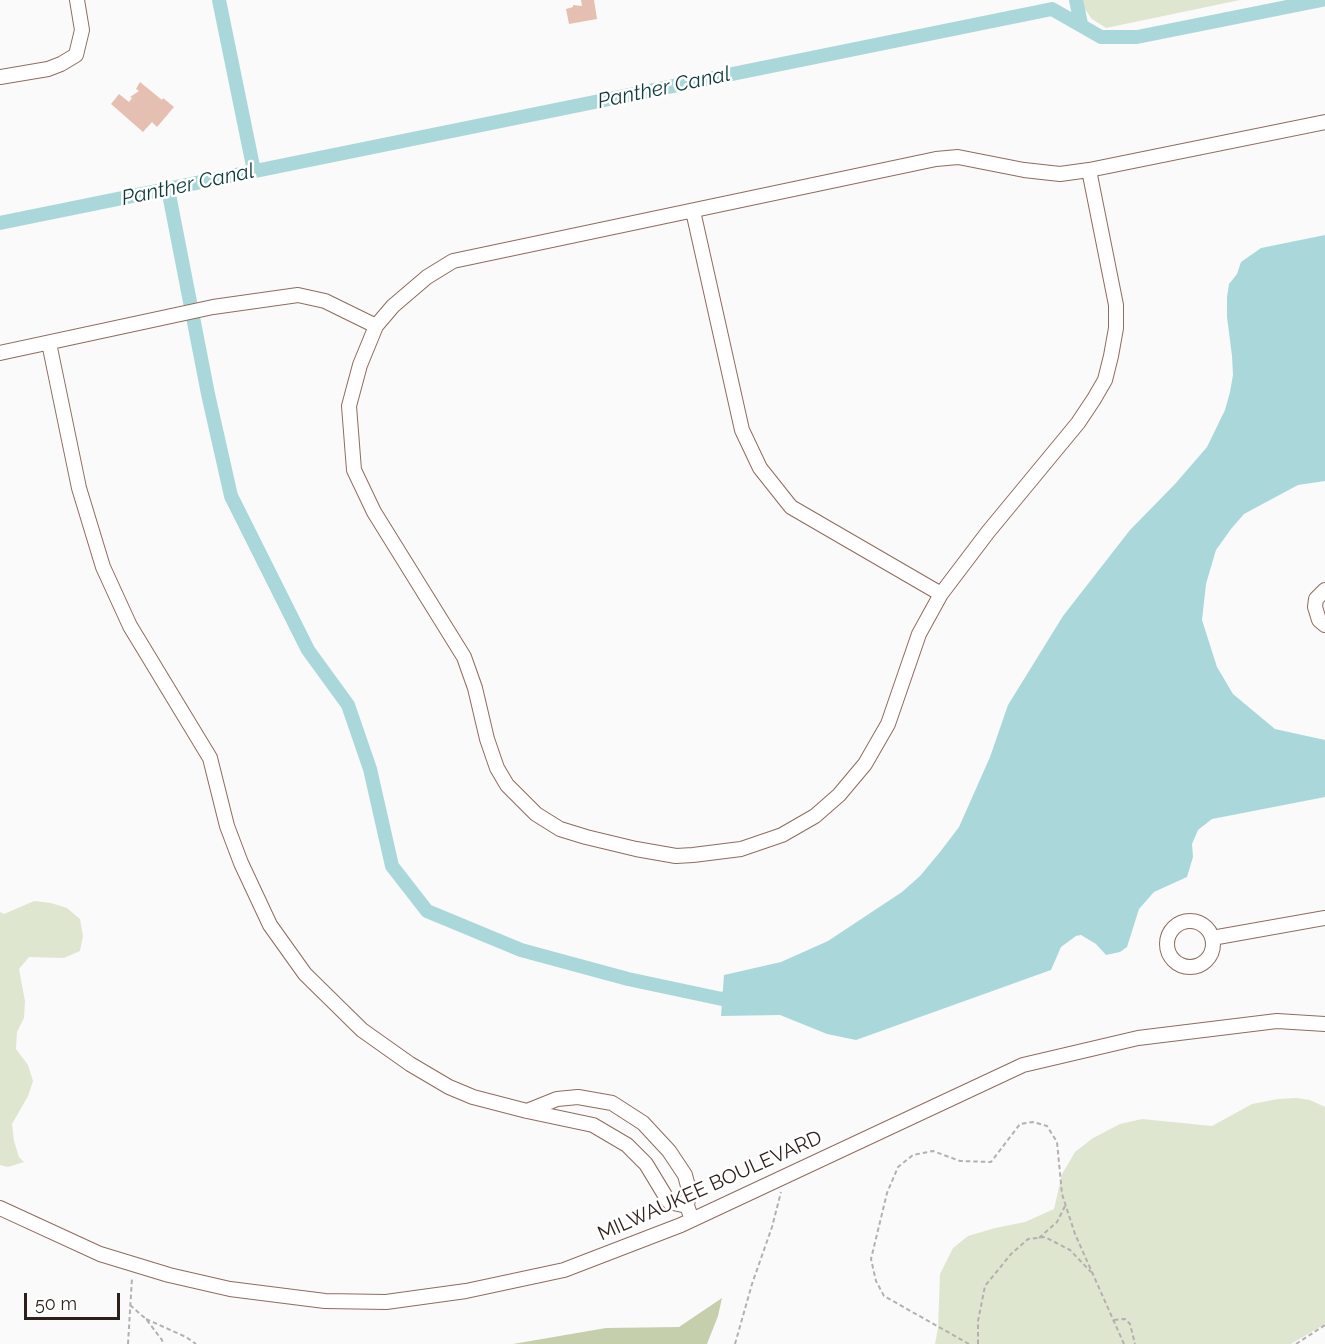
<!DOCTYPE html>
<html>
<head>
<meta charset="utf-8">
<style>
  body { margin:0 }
  #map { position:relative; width:1325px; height:1344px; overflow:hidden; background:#fafafa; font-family:Raleway,sans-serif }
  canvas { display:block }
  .scale { position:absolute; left:24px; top:1293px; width:96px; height:27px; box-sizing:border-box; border:3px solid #2d1f1a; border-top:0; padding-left:8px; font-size:18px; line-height:21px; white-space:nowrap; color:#2d1f1a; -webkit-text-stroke:4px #fff; paint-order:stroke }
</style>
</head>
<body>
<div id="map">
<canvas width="1325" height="1344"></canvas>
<div class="scale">50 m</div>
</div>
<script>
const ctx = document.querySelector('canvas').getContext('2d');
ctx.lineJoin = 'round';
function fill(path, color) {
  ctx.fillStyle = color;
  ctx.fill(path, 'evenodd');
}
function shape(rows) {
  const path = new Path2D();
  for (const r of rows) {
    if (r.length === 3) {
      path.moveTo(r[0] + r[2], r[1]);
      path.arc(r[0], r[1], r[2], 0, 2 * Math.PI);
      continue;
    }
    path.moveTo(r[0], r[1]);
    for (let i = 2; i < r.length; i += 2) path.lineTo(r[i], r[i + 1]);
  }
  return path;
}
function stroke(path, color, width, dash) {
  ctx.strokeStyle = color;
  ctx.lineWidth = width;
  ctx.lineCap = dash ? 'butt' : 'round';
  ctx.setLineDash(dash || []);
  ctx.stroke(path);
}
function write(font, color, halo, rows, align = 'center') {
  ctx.font = font + ' Raleway,sans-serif';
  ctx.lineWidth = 5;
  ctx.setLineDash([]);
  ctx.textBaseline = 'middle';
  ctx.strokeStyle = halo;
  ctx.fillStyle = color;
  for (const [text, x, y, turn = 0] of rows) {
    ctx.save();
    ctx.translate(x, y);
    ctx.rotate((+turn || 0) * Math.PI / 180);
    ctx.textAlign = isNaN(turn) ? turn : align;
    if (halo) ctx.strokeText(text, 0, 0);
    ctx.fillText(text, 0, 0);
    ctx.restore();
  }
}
fill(shape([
  [1080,0,1240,0,1106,28,1092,19,1081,4],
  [34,901,51,903,67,908,80,919,83,936,80,951,64,958,29,957,19,969,25,1001,24,1018,17,1032,16,1049,28,1065,33,1081,28,1096,12,1124,14,1141,19,1157,24,1162,8,1167,0,1165,0,912,4,914],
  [1297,1098,1310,1100,1325,1107,1325,1324,1291,1344,935,1344,938,1328,940,1274,953,1248,968,1236,995,1228,1025,1222,1054,1209,1062,1174,1075,1152,1093,1138,1120,1124,1142,1119,1212,1126,1252,1104,1278,1099]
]), '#dfe6d0');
fill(shape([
  [722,1298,718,1316,707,1344,513,1344,606,1328,679,1327]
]), '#c5cfac');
fill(shape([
  [1325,235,1325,481,1298,485,1244,514,1231,529,1216,550,1206,584,1202,620,1217,667,1233,694,1275,729,1325,740,1325,797,1212,819,1198,830,1192,844,1193,857,1187,877,1154,892,1139,909,1127,947,1120,952,1106,955,1096,944,1081,935,1076,936,1061,947,1051,970,856,1040,827,1034,780,1015,721,1016,724,975,781,962,828,941,902,892,920,876,940,852,959,827,990,757,1008,705,1063,616,1130,530,1175,484,1207,447,1225,410,1230,392,1233,375,1232,356,1227,317,1227,297,1229,284,1237,274,1241,262,1261,248]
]), '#aad8da');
stroke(shape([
  [219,0,254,171],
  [1076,0,1081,24],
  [168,189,208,394,231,496,308,650,348,705,370,769,392,866,427,911,521,950,628,979,722,999,739,993],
  [0,223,1052,9,1101,37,1137,37,1322,0]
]), '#aad8da', 14);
fill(shape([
  [581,0,594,0,597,19,569,24,566,9,573,7,573,5,582,6],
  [140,82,162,100,163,98,174,107,157,127,152,122,143,132,111,104,119,94,129,102,132,98,130,97,139,91,136,89]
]), '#e5bfb1');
const minor = shape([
  [0,77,48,69,61,64,76,55,82,30,77,0],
  [1089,170,1116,305,1116,328,1111,356,1105,380,1094,399,1078,423,988,532,941,594,919,634,888,724,865,764,839,795,815,816,782,835,741,849,693,855,676,856,636,849,586,837,560,829,536,814,507,785,497,768,487,739,475,688,464,657,374,512,354,470,349,406,360,365,376,326,393,306,427,277,453,261,936,159,958,157,1024,170,1060,174,1089,170,1325,122],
  [693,211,742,430,760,468,791,507,941,594],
  [49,343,79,488,103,567,130,626,210,758,227,826,241,863,270,925,305,974,362,1030,410,1064,449,1087,473,1097,527,1111,593,1125,627,1145,646,1164,669,1202,687,1206],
  [0,353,213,307,298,295,325,301,376,326],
  [1325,590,1316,599,1315,607,1319,620,1325,625],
  [1190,944,23],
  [1212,938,1325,918],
  [527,1111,557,1099,578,1097,612,1103,643,1123,669,1151,685,1175,689,1190,687,1206,690,1214],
  [0,1208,100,1254,169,1275,230,1289,325,1301,386,1302,466,1291,564,1270,681,1225,1023,1065,1138,1038,1277,1021,1325,1024]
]);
stroke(minor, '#8e6c5f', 16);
stroke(shape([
  [1039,1238,1057,1222,1065,1206],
  [130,1305,146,1319,162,1340,163,1344],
  [146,1319,186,1337,196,1344],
  [1114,1320,1125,1319,1130,1324,1135,1344],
  [128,1344,132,1278],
  [735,1344,752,1284,772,1227,781,1192],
  [969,1344,884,1296,876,1281,871,1259,887,1193,898,1167,913,1155,933,1151,960,1161,991,1162,1020,1124,1033,1122,1047,1126,1057,1142,1062,1194,1075,1234,1124,1344],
  [978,1344,978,1321,985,1286,1011,1254,1028,1239,1045,1237,1070,1250,1091,1272],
  [1296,1344,1325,1325]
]), '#b5b0af', 2, [4.5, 3]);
stroke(minor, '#fff', 14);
write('20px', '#2d1f1a', '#fff', [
  ["MILWAUKEE BOULEVARD",710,1186,-24]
]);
write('italic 21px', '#103c3e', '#fff', [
  ["Panther Canal",664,88,-12],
  ["Panther Canal",188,185,-12]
]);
</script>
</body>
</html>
